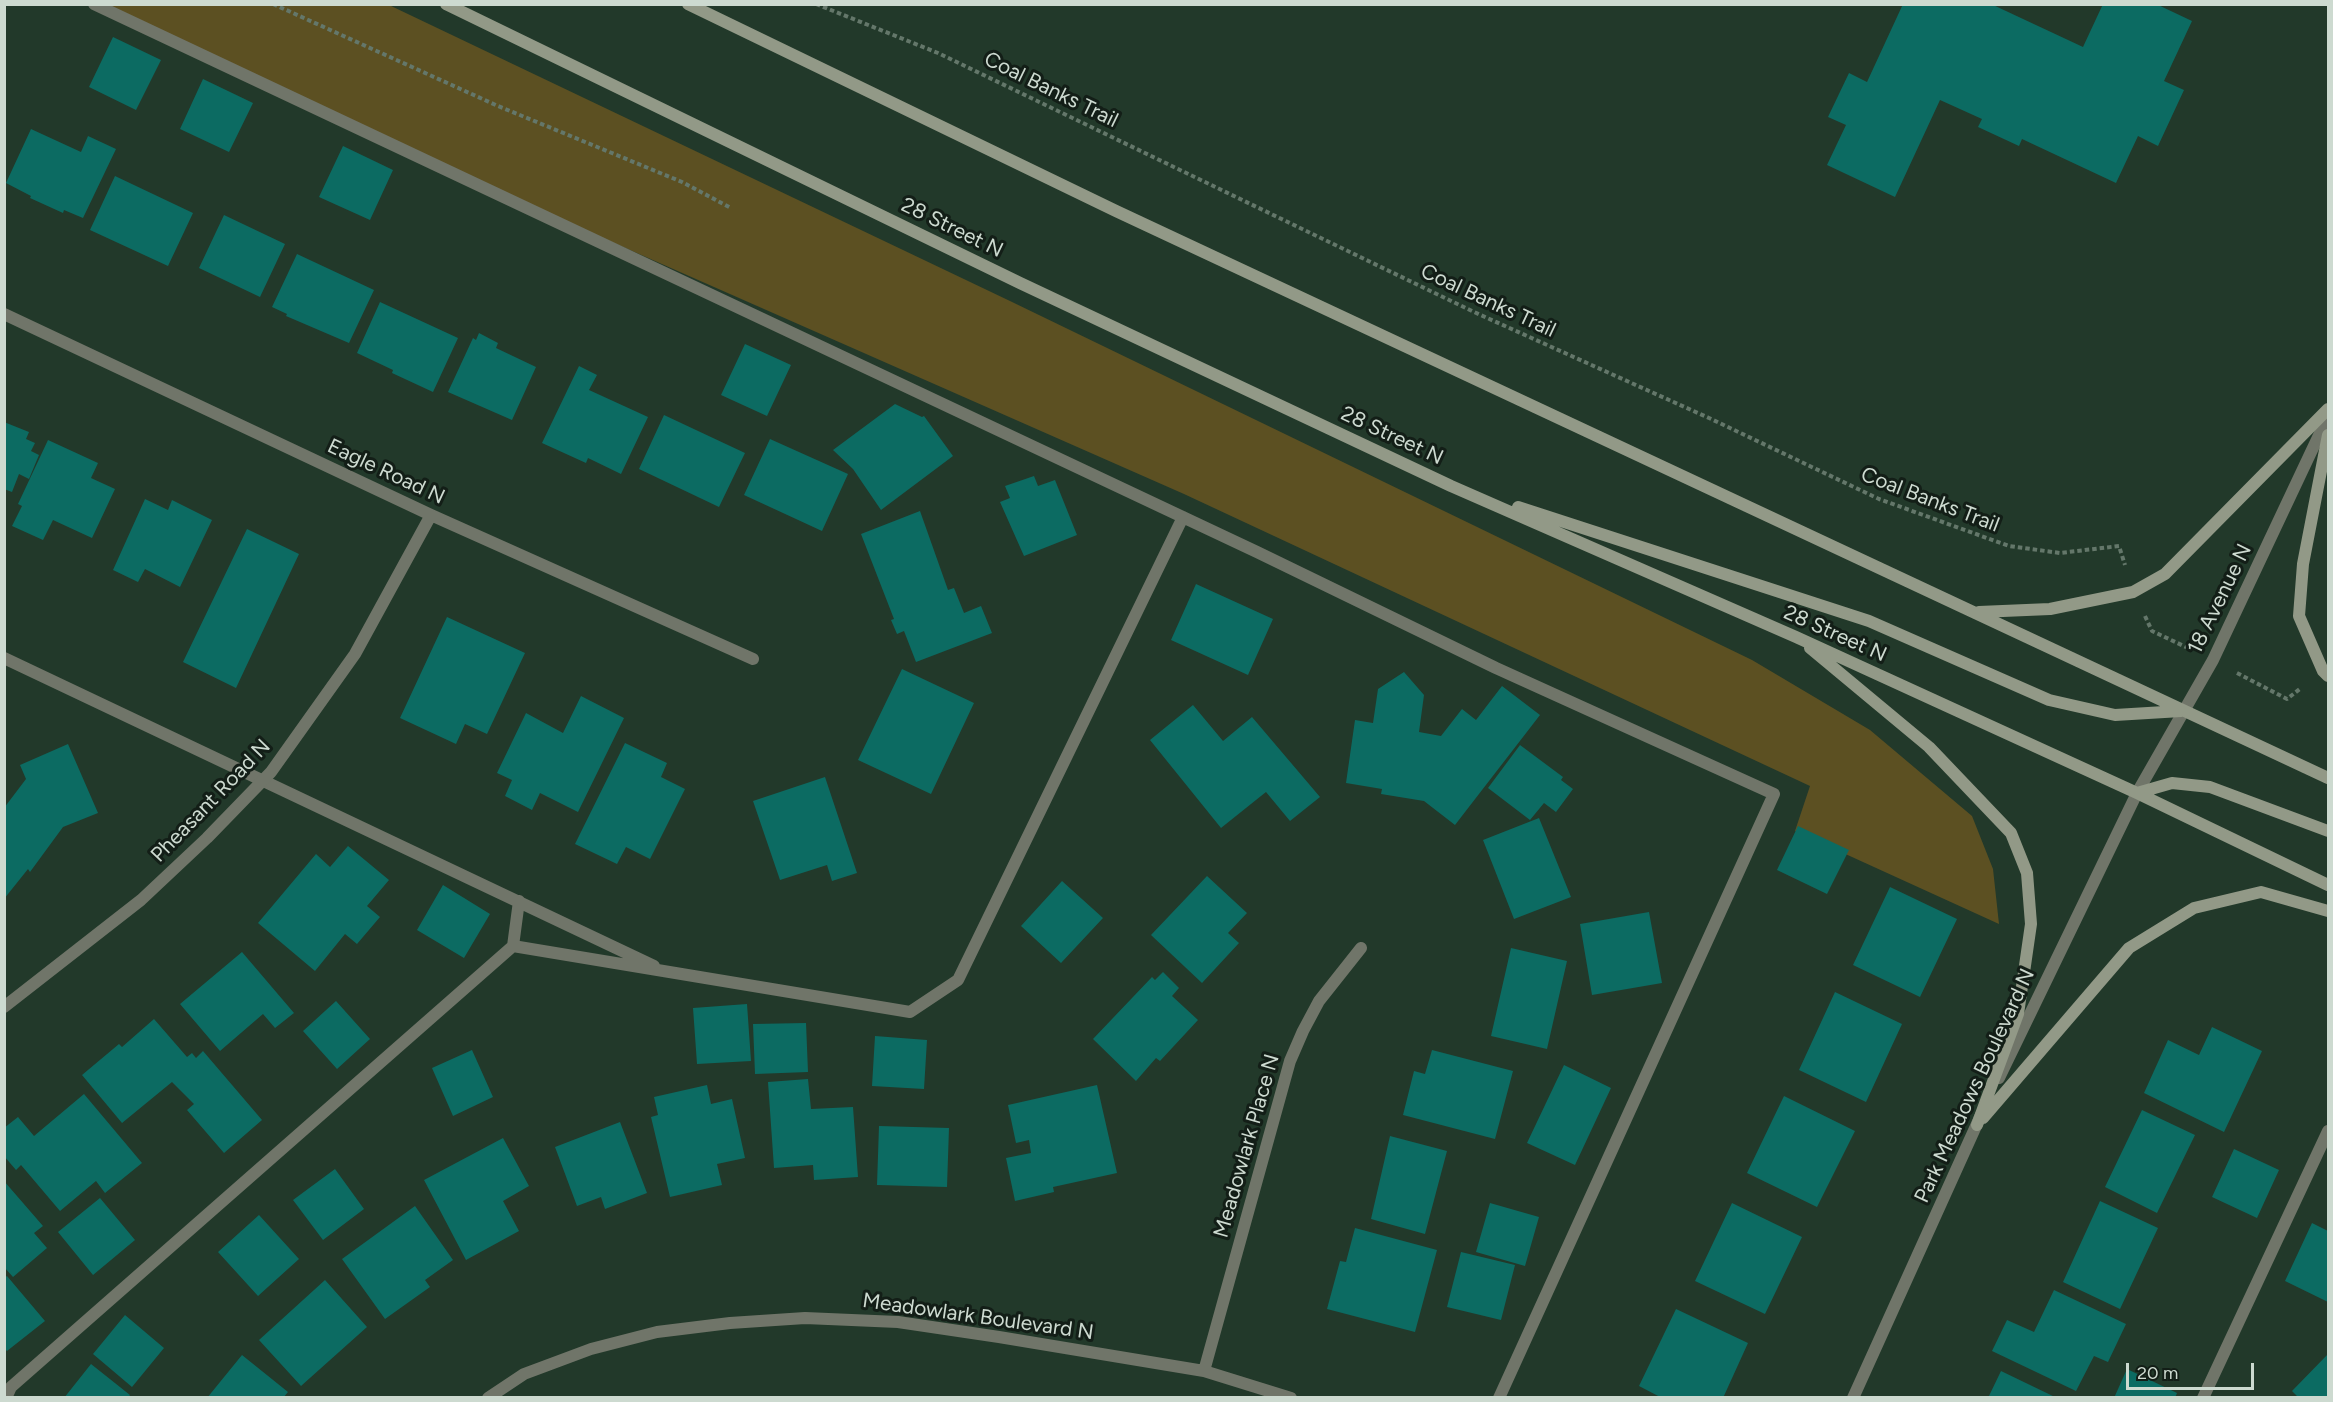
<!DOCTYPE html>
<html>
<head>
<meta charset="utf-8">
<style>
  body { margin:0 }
  #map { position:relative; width:2333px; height:1402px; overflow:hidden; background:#22392a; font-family:Figtree,sans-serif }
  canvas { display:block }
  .frame { position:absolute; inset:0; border:6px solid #cddad0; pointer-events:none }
  .scale { position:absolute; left:2126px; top:1363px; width:128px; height:27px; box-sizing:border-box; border:3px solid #cddad0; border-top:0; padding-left:8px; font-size:18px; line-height:21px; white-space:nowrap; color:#cddad0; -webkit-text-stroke:4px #131e17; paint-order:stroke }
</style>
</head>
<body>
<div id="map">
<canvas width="2333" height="1402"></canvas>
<div class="frame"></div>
<div class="scale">20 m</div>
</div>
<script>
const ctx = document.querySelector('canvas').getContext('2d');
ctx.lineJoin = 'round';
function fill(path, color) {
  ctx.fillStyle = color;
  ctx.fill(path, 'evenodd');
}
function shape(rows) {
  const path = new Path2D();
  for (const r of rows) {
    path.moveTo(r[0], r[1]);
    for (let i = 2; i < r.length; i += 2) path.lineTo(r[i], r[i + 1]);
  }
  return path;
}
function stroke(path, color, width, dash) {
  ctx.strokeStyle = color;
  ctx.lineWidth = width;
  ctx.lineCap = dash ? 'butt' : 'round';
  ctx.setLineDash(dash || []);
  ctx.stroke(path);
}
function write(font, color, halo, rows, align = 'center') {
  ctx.font = font + ' Figtree,sans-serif';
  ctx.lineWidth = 6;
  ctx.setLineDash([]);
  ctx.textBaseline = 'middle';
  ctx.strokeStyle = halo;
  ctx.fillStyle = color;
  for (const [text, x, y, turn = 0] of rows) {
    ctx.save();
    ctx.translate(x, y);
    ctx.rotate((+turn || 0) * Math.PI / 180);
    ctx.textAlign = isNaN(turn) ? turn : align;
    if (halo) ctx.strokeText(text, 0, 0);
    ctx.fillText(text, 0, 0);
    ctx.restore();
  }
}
fill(shape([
  [88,5,389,5,1010,301,1752,660,1870,730,1972,816,1993,869,1999,924,1795,831,1810,786,1184,494,403,150]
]), '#5c5022');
fill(shape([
  [1903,4,1991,4,2083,47,2103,4,2156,4,2192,21,2164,81,2184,90,2158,146,2138,136,2116,183,2022,139,2019,146,1978,127,1982,119,1940,100,1895,197,1827,165,1846,125,1828,117,1849,73,1867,82],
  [113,37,161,60,136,110,89,87],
  [203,79,253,103,229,152,180,129],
  [31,129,81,152,88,136,116,149,83,218,64,210,63,213,30,198,31,196,6,183],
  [343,146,393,170,370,220,319,197],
  [115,176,193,213,168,266,90,230],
  [224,215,285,244,260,297,199,268],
  [297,254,374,290,349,343,286,316,287,314,272,307],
  [380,302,458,338,433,392,392,373,393,370,357,353],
  [479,333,498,343,496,348,536,367,512,420,448,392,473,338,476,340],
  [745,344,791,365,767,416,721,395],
  [579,366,597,375,589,390,648,417,621,474,588,458,586,463,542,443],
  [895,404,922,417,924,416,953,456,881,510,853,469,833,450],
  [664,415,745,453,719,507,639,469],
  [4,422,29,432,26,439,35,443,31,451,39,455,29,479,19,474,12,492,4,489],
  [770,439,848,474,822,531,744,495],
  [48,440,98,463,91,478,115,489,92,538,53,520,43,540,12,526,22,506,18,504],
  [1034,476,1038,486,1055,480,1077,535,1024,556,1000,502,1010,498,1005,486],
  [145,499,168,510,172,500,212,520,180,587,145,569,138,582,113,570],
  [920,511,948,590,954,588,964,613,981,606,992,633,916,662,904,631,897,634,891,620,894,619,861,534],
  [247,529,299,554,236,688,183,662],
  [1196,584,1273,619,1248,675,1171,640],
  [447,617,525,653,487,734,465,724,456,744,400,718],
  [902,669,974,703,931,794,858,760],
  [1404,672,1424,695,1419,732,1441,736,1462,709,1476,720,1502,686,1540,715,1455,825,1424,801,1381,794,1382,789,1346,783,1355,720,1373,723,1378,689],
  [581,696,624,718,578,812,540,793,532,810,505,796,512,780,497,773,526,713,563,733],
  [1193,705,1223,741,1252,717,1320,797,1290,821,1266,792,1221,828,1150,740],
  [625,743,667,763,661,777,685,789,650,859,626,847,617,864,575,844],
  [68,744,98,813,63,827,30,872,28,869,4,899,4,808,26,779,20,765],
  [1520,745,1563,777,1561,780,1573,789,1556,812,1544,803,1530,820,1488,788],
  [825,777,857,873,832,881,827,865,780,880,753,801],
  [1539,818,1571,897,1514,919,1483,840],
  [1798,826,1849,850,1827,894,1777,870],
  [348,846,389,880,367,906,380,917,357,944,345,934,315,971,258,923,316,854,330,867],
  [1207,876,1247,913,1228,933,1239,943,1202,983,1151,935],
  [1062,881,1103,918,1061,963,1021,926],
  [443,885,490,914,464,958,417,930],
  [1890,887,1957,919,1920,997,1853,965],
  [1649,912,1662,983,1592,995,1580,924],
  [1511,948,1567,961,1547,1049,1491,1036],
  [242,952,294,1013,275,1028,263,1014,220,1051,180,1004],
  [1163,972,1179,988,1172,996,1198,1020,1160,1061,1156,1058,1136,1081,1093,1039,1152,977,1155,980],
  [1835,992,1902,1024,1866,1102,1799,1070],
  [336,1001,370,1039,337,1069,303,1031],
  [747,1004,751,1061,697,1064,693,1008],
  [154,1019,187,1057,192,1053,196,1058,203,1051,262,1120,224,1153,187,1110,194,1104,172,1082,122,1123,82,1075,119,1044,122,1047],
  [806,1023,808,1072,755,1074,753,1024],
  [2212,1027,2262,1051,2224,1132,2144,1093,2168,1040,2199,1055],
  [875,1036,927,1040,924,1089,872,1086],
  [472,1050,493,1097,453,1116,432,1068],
  [1432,1050,1513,1071,1495,1139,1403,1115,1414,1071,1425,1074],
  [1564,1065,1611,1088,1575,1165,1527,1143],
  [808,1079,811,1109,853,1107,858,1177,814,1180,813,1165,774,1168,768,1082],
  [707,1085,711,1104,732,1099,745,1158,717,1164,722,1185,670,1197,651,1117,658,1115,654,1097],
  [1097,1085,1117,1173,1053,1187,1054,1192,1015,1201,1006,1158,1031,1153,1029,1140,1016,1143,1008,1105],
  [84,1094,142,1163,105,1193,96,1181,60,1211,21,1165,16,1170,4,1156,4,1128,18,1117,34,1136],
  [1784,1096,1855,1131,1817,1207,1747,1173],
  [2142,1110,2195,1135,2157,1213,2105,1187],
  [620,1122,647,1193,605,1209,601,1197,577,1206,555,1147],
  [879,1126,949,1128,947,1187,877,1185],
  [1390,1136,1447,1151,1425,1234,1371,1219],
  [503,1138,529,1186,503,1201,519,1231,466,1260,424,1180],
  [2234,1149,2279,1170,2257,1218,2212,1197],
  [335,1169,364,1209,323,1240,293,1200],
  [4,1181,43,1226,34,1233,47,1248,13,1277,4,1267],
  [100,1198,135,1240,93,1275,58,1232],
  [2100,1201,2158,1228,2120,1309,2063,1282],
  [1490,1203,1539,1217,1525,1266,1476,1252],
  [1732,1203,1802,1237,1765,1314,1695,1281],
  [415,1206,453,1260,425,1280,430,1287,385,1319,342,1259],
  [259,1215,299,1259,258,1296,218,1252],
  [2312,1223,2328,1231,2328,1302,2285,1281],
  [1355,1228,1437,1250,1415,1332,1327,1309,1340,1261,1346,1262],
  [1461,1252,1515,1265,1501,1320,1447,1307],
  [7,1276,45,1321,7,1351,4,1348,4,1278],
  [325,1280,367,1327,301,1386,259,1340],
  [2054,1290,2126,1324,2108,1362,2094,1356,2076,1391,1992,1351,2007,1320,2034,1332],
  [1676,1309,1748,1343,1723,1398,1662,1398,1639,1386],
  [125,1315,164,1348,132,1387,93,1354],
  [2328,1354,2328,1398,2299,1398,2292,1391],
  [242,1355,288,1392,283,1398,207,1398],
  [91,1364,130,1395,128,1398,64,1398],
  [2127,1369,2177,1393,2175,1398,2114,1398],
  [2001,1371,2057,1398,1988,1398]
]), '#0c6b62');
stroke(shape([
  [273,4,498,106,682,182,731,208],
  [816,4,938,53,1474,312,1709,418,1879,499,2009,546,2060,553,2119,546,2125,565],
  [2145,616,2152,631,2188,648],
  [2237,673,2287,699,2301,688]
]), '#64776a', 4, [4.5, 3]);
stroke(shape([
  [94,4,1257,552,1496,668,1774,794,1499,1398],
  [4,658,654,966],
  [513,946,519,901],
  [6,1398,11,1387,513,946,910,1012,958,980,1183,517],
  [2203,1398,2328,1131]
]), '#707569', 12);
stroke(shape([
  [4,314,431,515,753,659],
  [4,1007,141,900,207,838,271,772,355,654,431,515],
  [1999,1078,2137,793,2213,660,2328,416],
  [1204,1371,1290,1061,1303,1031,1319,1001,1361,948],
  [488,1398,524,1374,591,1349,657,1332,730,1323,805,1318,898,1322,999,1337,1204,1371,1291,1398],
  [1853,1398,1981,1115]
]), '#707569', 12);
stroke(shape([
  [446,4,1020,283,1451,486,1796,637,2137,793,2328,885],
  [688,4,1116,211,2328,778],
  [2328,435,2303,564,2299,616,2323,671,2328,676],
  [1518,507,1869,621,2049,700,2115,715,2181,711],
  [1979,612,2050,609,2133,592,2165,574,2328,409],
  [1810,648,1929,747,2011,833,2027,873,2031,924,2018,1014,1977,1125],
  [2137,793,2172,783,2210,787,2328,831],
  [1983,1118,2129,948,2194,908,2261,892,2328,911]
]), '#929987', 12);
write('21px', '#cddad0', '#131e17', [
  ["Coal Banks Trail",1051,90,26],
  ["28 Street N",952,228,26],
  ["Coal Banks Trail",1488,301,25],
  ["28 Street N",1392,436,25],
  ["Eagle Road N",386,472,25],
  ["Coal Banks Trail",1930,500,21],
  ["18 Avenue N",2220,599,-64],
  ["28 Street N",1835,634,24],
  ["Pheasant Road N",211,801,-46],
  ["Park Meadows Boulevard N",1975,1086,-65],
  ["Meadowlark Place N",1247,1146,-74],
  ["Meadowlark Boulevard N",978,1317,8]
]);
</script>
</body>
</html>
